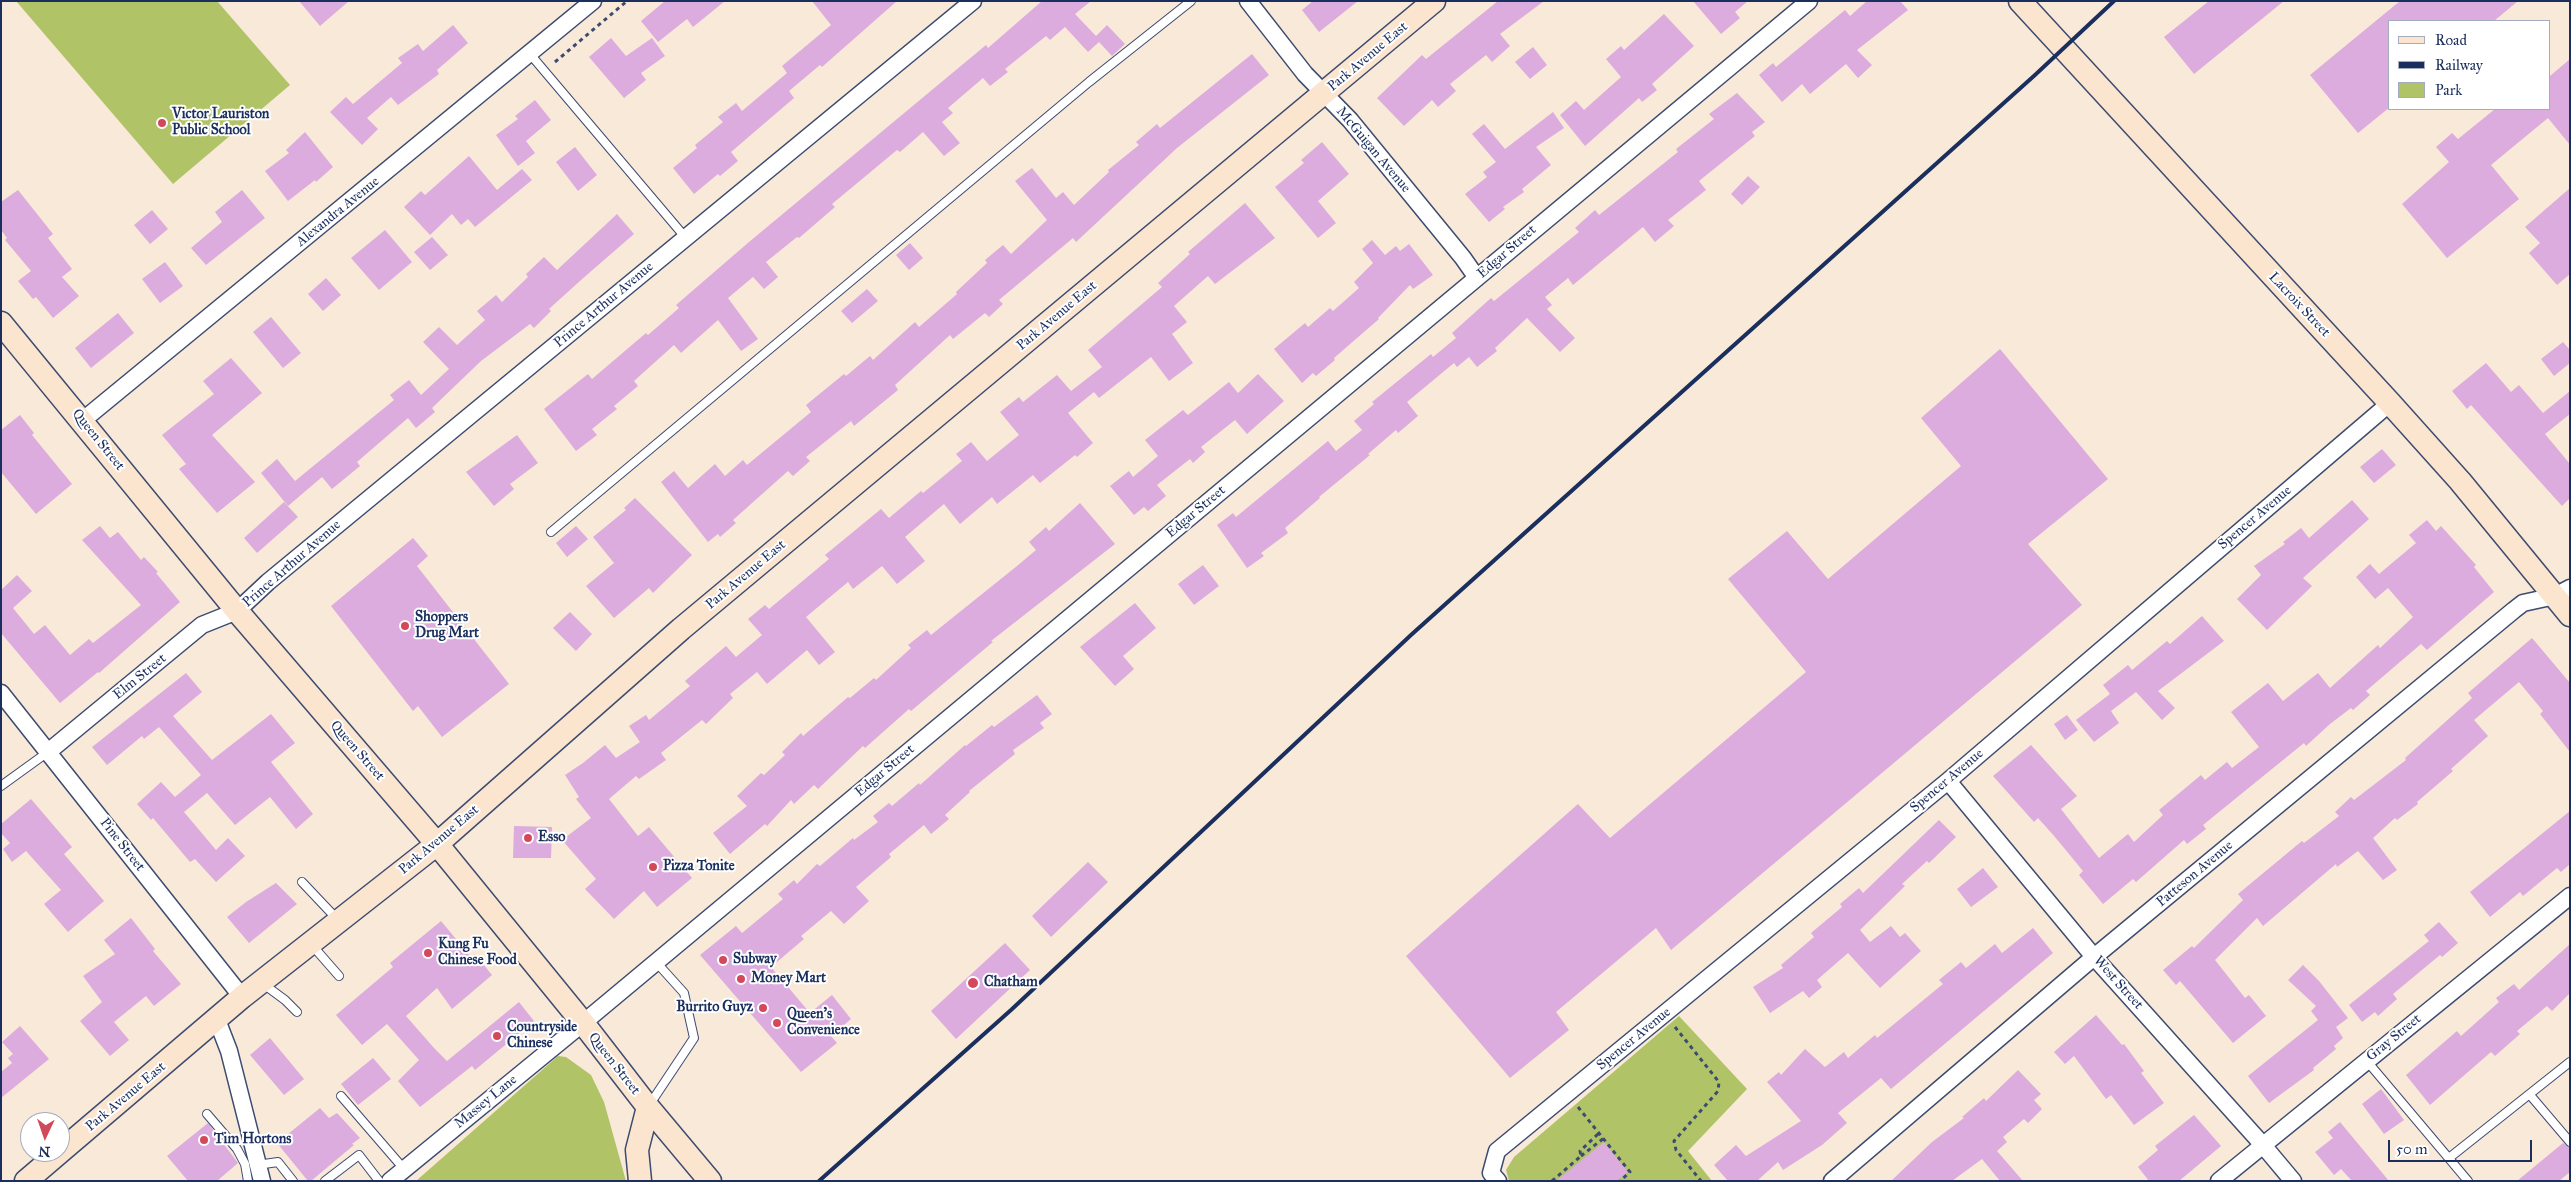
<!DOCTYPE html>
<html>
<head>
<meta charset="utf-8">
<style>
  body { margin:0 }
  #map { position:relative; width:2571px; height:1182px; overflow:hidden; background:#f9e9d8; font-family:"IM FELL Great Primer",serif }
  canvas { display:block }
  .frame { position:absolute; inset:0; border:2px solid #1b2f5e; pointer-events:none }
  .legend { position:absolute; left:2388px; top:20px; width:162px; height:90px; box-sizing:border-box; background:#fff; border:1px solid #a4acbf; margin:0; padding:6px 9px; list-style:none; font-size:15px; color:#1b2f5e }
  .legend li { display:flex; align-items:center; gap:10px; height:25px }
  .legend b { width:25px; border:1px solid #a4acbf }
  .north { position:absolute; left:20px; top:1112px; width:50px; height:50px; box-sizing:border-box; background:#fff; border:1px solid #a4acbf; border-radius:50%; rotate:183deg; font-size:14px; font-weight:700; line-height:20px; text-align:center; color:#1b2f5e }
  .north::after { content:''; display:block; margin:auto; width:18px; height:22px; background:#d1495b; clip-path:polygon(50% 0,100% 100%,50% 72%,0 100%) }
  .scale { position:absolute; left:2388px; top:1140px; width:144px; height:22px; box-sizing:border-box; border:2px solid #1b2f5e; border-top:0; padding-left:6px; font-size:15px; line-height:18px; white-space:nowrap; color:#1b2f5e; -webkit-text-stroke:4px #fff; paint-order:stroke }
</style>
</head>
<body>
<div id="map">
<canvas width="2571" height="1182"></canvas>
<div class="frame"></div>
<ul class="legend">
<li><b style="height:6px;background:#fce5cf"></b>Road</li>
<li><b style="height:6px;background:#1b2f5e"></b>Railway</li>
<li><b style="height:14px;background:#b1c367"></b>Park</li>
</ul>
<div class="north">N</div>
<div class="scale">50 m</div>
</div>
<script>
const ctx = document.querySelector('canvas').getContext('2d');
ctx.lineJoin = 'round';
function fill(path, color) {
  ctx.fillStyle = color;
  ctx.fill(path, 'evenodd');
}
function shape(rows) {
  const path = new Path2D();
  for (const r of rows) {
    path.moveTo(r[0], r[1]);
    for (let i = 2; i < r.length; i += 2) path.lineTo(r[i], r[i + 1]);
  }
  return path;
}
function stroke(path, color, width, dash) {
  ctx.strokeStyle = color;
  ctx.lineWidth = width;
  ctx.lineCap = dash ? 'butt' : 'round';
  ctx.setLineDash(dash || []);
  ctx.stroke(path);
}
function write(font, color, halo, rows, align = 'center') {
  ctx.font = font + ' "IM FELL Great Primer",serif';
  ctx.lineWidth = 4;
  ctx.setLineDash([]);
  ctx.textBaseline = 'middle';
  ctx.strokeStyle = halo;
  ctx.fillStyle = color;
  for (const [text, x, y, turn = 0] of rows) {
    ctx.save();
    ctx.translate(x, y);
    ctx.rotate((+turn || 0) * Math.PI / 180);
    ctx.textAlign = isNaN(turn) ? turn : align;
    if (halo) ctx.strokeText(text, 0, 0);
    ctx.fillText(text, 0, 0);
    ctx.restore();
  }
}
fill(shape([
  [16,1,217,1,290,85,173,184],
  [1679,1016,1747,1089,1688,1151,1712,1181,1509,1181,1506,1170,1514,1157],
  [558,1056,566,1057,591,1075,604,1102,626,1181,416,1181]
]), '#b1c367');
fill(shape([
  [299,1,349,1,320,26],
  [665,1,725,1,693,27,687,19,658,42,641,21],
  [812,1,897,1,822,67,820,65,789,91,794,98,731,152,738,161,720,176,718,174,694,194,673,168,697,148,695,145,723,122,718,117,736,103,742,111,787,73,782,66,831,25],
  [1042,1,1091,1,1075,14,1096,36,1107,25,1125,44,1112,56,1099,42,1088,52,1065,27,1050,40,1046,36,1005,69,1008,72,990,86,983,78,948,108,953,113,942,122,960,143,944,156,923,132,900,152,897,150,832,204,835,207,799,238,797,237,766,262,778,277,764,289,753,277,728,298,758,339,741,351,718,320,681,353,674,345,634,381,638,386,614,406,617,409,592,429,597,435,576,451,544,409,588,374,592,379,646,333,648,335,679,308,676,305,749,242,974,55,986,45,988,48],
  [1313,1,1358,1,1319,32,1302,10],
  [1498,1,1544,1,1500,34,1510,46,1492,62,1486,55,1450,84,1456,91,1438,107,1432,100,1404,126,1377,98,1422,55,1426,59],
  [1693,1,1748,1,1735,12,1740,18,1721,34],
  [1867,1,1900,1,1908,10,1857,50,1872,65,1858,78,1846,64,1810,94,1802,84,1782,102,1759,75,1773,63,1776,67,1845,10,1850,16],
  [2209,1,2284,1,2194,74,2164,37],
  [2400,1,2518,1,2494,21,2390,21,2390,107,2358,133,2310,75],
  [1664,14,1694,46,1652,84,1657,90,1642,102,1639,98,1585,146,1560,115,1576,101,1584,110,1621,77,1606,59,1621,46,1624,50],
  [453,25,468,43,437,70,439,74,398,105,391,97,367,118,378,129,362,145,330,112,346,97,353,104,402,63,398,58,418,44,423,51],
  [611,38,626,56,652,38,665,56,641,73,646,80,624,98,589,57],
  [1533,47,1547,65,1530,79,1515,62],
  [1252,54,1269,75,1177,148,1076,242,1073,238,999,300,1003,304,989,317,985,313,953,339,950,335,895,385,898,390,854,426,851,421,806,457,810,461,793,476,788,471,733,520,736,523,720,537,718,534,708,542,661,482,674,471,688,488,715,464,725,476,743,460,747,465,811,412,806,405,844,374,846,376,870,356,873,360,915,322,919,327,957,294,956,292,987,263,985,260,1003,245,1011,254,1047,220,1015,181,1032,168,1056,198,1063,192,1074,205,1109,172,1108,170,1139,145,1136,142,1157,124,1160,128],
  [2570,59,2570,145,2548,118,2491,165,2519,199,2447,258,2402,204,2449,162,2436,147,2452,133,2458,139,2495,109,2550,109,2550,76],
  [1737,93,1765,122,1752,132,1755,136,1699,181,1706,190,1668,220,1674,226,1655,242,1643,227,1573,285,1568,278,1545,297,1552,305,1547,309,1575,338,1560,352,1527,318,1495,348,1497,351,1477,367,1469,357,1457,367,1454,363,1407,402,1418,416,1398,433,1396,430,1368,454,1370,455,1319,497,1320,498,1285,528,1288,533,1261,553,1264,556,1247,568,1217,525,1233,513,1236,517,1328,441,1336,451,1362,430,1354,421,1374,404,1372,402,1431,354,1433,357,1456,338,1452,333,1491,298,1494,301,1579,232,1575,228,1595,210,1599,215,1678,152,1676,149,1714,119,1709,114],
  [535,100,551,120,526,141,535,153,518,166,496,135,518,119,515,116],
  [1553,112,1564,128,1536,147,1551,165,1522,189,1524,192,1503,207,1505,209,1489,222,1465,194,1487,177,1483,172,1496,162,1472,134,1484,124,1505,149],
  [305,132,333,167,316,182,315,180,288,201,265,171,289,153,286,150],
  [1322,142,1349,174,1318,201,1336,223,1318,238,1275,187,1304,163,1301,160],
  [575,147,597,175,578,191,556,162],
  [469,156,497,190,522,169,532,180,475,227,468,219,461,225,452,214,430,235,404,207,421,191,425,195],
  [1748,176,1760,187,1742,205,1731,194],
  [2570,188,2570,274,2557,285,2529,253,2540,243,2525,227],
  [18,190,53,234,48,238,72,269,62,277,79,296,53,318,36,297,33,299,18,281,31,271,5,240,7,238,1,230,1,202],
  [242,190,265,218,206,265,191,248,222,222,215,212],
  [1245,203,1275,238,1215,284,1208,276,1174,306,1187,322,1172,334,1193,363,1169,381,1151,357,1099,398,1094,392,1068,413,1093,443,1077,457,1075,455,1040,483,1033,475,997,504,992,497,960,524,944,504,905,537,925,561,897,584,882,566,853,589,848,582,806,617,835,652,819,665,807,650,767,684,757,672,730,694,733,698,706,724,702,720,661,753,666,760,639,779,636,776,609,799,638,836,649,827,692,878,657,907,644,891,614,919,585,889,596,879,562,840,591,818,576,799,579,797,565,775,583,763,605,745,616,758,640,742,629,726,646,715,649,720,690,686,685,681,726,646,736,657,762,635,748,619,765,605,769,609,829,559,825,555,881,509,889,518,921,491,923,493,962,461,956,454,971,442,987,461,1019,435,1000,412,1019,397,1023,402,1057,375,1071,391,1102,367,1088,350,1162,287,1158,283,1190,254,1188,252],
  [152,210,168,229,150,244,134,225],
  [617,214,634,234,581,280,549,309,551,311,534,328,530,324,481,361,432,408,435,412,416,428,408,418,357,462,360,466,332,489,322,477,288,506,261,473,277,459,295,481,394,400,390,395,409,380,421,395,449,369,423,342,439,327,457,345,485,320,477,311,496,295,502,302,528,277,526,274,544,257,557,270],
  [385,230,412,262,379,290,351,258],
  [432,237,448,255,430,270,414,252],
  [1372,240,1385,255,1396,246,1400,251,1409,244,1433,275,1413,289,1410,285,1378,318,1379,319,1334,358,1335,360,1316,376,1313,373,1302,383,1274,349,1305,323,1308,327,1330,308,1333,311,1359,288,1354,282,1373,263,1362,249],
  [910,243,923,258,909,270,896,255],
  [165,262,183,286,160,303,142,279],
  [326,278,341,295,323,311,308,294],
  [867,289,878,301,852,323,841,311],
  [118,313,134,333,91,368,75,348],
  [271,317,301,353,283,368,253,332],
  [2563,342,2570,350,2570,363,2554,376,2541,359],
  [2000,349,2108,479,2028,544,2082,605,1671,950,1656,928,1556,1012,1569,1030,1510,1078,1406,956,1578,804,1610,838,1806,672,1728,579,1787,531,1828,579,1961,466,1921,418],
  [231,358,262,393,212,435,255,482,217,513,179,469,186,464,162,435,214,394,203,381],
  [2486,363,2511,392,2519,385,2543,413,2570,391,2570,414,2545,434,2570,464,2570,498,2562,506,2471,405,2467,409,2452,391],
  [1258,374,1284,401,1247,434,1235,420,1201,447,1205,452,1193,463,1190,459,1157,485,1166,496,1148,511,1144,507,1134,515,1110,486,1129,471,1133,477,1158,456,1145,440,1183,410,1188,415,1229,382,1238,393],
  [20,415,34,433,32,435,72,484,36,514,1,472,1,430],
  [517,435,538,463,510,484,514,489,494,506,466,472],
  [2382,449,2396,465,2374,483,2360,467],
  [635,498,692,555,653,593,649,588,614,618,586,586,614,563,593,537,626,510,624,508],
  [2352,500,2369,519,2303,578,2312,586,2267,630,2237,599,2261,575,2254,566,2285,544,2283,542,2301,528,2309,538],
  [284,502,298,517,257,553,244,538],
  [1080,503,1115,544,991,641,993,642,975,657,911,711,909,709,865,748,863,746,818,789,814,785,794,804,791,800,767,826,765,824,730,854,713,833,747,806,737,796,761,773,764,775,785,755,782,752,801,733,803,736,848,697,850,698,874,678,876,680,911,648,908,645,927,630,931,635,1017,566,1036,550,1029,542,1046,527,1049,531],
  [2427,520,2436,531,2441,526,2476,565,2474,567,2494,592,2427,650,2421,644,2366,691,2370,695,2353,710,2351,708,2330,724,2306,746,2304,743,2203,825,2206,829,2187,844,2184,840,2136,882,2133,879,2103,904,2079,875,2083,871,2055,837,2038,818,2034,822,1993,776,2031,745,2077,796,2061,809,2099,858,2128,834,2134,842,2163,815,2159,810,2201,775,2205,780,2227,762,2232,768,2259,747,2231,712,2268,683,2283,701,2318,673,2330,688,2378,645,2380,648,2413,617,2388,588,2375,599,2356,577,2370,564,2379,574,2416,543,2409,535],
  [100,526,110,538,118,532,141,560,144,557,158,572,156,573,180,602,99,673,98,672,60,703,1,633,1,590,17,575,32,591,13,608,34,634,45,625,70,655,89,639,93,643,141,605,82,540],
  [576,526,588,539,567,557,556,543],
  [413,538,428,556,417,566,509,684,442,737,418,706,413,711,331,606],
  [1203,565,1219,586,1194,605,1178,584],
  [1135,603,1156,628,1123,656,1134,669,1115,686,1080,647],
  [570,612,592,634,576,651,553,628],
  [2202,616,2224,641,2158,691,2175,708,2162,720,2136,692,2111,711,2119,723,2094,742,2076,720,2110,694,2103,685,2128,665,2132,670,2167,641,2170,644],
  [2532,638,2570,683,2570,752,2540,714,2543,711,2519,682,2474,720,2488,736,2451,769,2453,771,2417,802,2418,804,2397,820,2395,818,2373,838,2397,870,2383,880,2358,851,2337,867,2336,864,2263,926,2257,918,2215,960,2245,998,2249,995,2266,1016,2233,1043,2180,981,2176,985,2163,970,2192,946,2194,948,2243,900,2238,894,2302,841,2304,843,2339,816,2335,812,2351,797,2354,800,2406,760,2405,758,2472,698,2468,693],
  [186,673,202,692,173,716,212,760,271,714,295,743,271,762,313,814,296,829,270,797,235,825,207,793,184,812,216,850,228,838,245,856,216,882,195,859,190,862,153,818,151,820,137,804,161,782,175,797,201,775,159,727,144,739,142,736,107,765,92,747],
  [1037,695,1052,714,1040,723,1044,728,1013,750,1015,754,969,791,970,792,945,815,949,819,931,834,924,825,889,854,891,857,856,887,869,901,844,924,831,911,801,936,804,939,771,967,810,1013,832,995,851,1019,831,1036,837,1043,801,1072,700,955,736,926,742,933,783,899,778,894,794,880,797,884,817,864,820,866,853,838,854,840,878,822,873,816,889,803,892,806,919,783,920,785,965,745,966,746,992,725,994,727],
  [2067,715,2078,730,2065,740,2054,724],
  [31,799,72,847,64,854,104,901,68,932,44,904,61,890,26,851,12,862,3,849,10,843,1,833,1,824],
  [2570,811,2570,864,2561,872,2557,868,2523,896,2520,892,2490,917,2470,892],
  [1939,820,1956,837,1929,863,1927,861,1902,884,1905,886,1860,930,1870,942,1891,926,1900,937,1905,933,1921,951,1880,988,1848,953,1817,980,1822,987,1809,998,1803,991,1770,1013,1753,987,1783,968,1781,965,1814,937,1811,933,1842,907,1840,904,1859,888,1863,893],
  [514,826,552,827,551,858,513,858],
  [1088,862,1108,882,1051,937,1032,916],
  [1983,868,1998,887,1971,907,1957,889],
  [276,883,297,904,249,943,227,917,246,902],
  [131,918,155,949,153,951,181,984,154,1006,146,996,114,1022,129,1040,110,1056,80,1021,102,1002,83,976,115,954,104,940],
  [441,921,471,957,475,954,492,975,452,1009,437,988,406,1016,434,1048,447,1061,519,1002,534,1021,475,1070,472,1066,420,1107,398,1081,419,1060,387,1024,362,1045,336,1015,393,967,390,963],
  [2439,922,2458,943,2442,957,2440,955,2393,994,2397,999,2378,1016,2375,1012,2362,1022,2349,1005,2429,941,2424,935],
  [2033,928,2053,953,1891,1089,1881,1078,1838,1113,1847,1123,1822,1145,1783,1170,1778,1162,1757,1181,1728,1181,1714,1165,1736,1145,1746,1156,1801,1121,1767,1082,1779,1072,1781,1075,1805,1049,1825,1067,1844,1052,1848,1058,1875,1035,1877,1038,1943,984,1939,980,1961,962,1966,968,1995,944,2002,953],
  [1005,943,1030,970,956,1039,931,1011],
  [2570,944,2570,993,2552,1011,2547,1006,2517,1031,2520,1034,2495,1056,2491,1052,2430,1105,2406,1075,2457,1031,2461,1036,2499,1002,2496,998,2514,984,2519,990],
  [2303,965,2319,981,2348,1018,2336,1027,2343,1038,2334,1046,2336,1049,2313,1068,2314,1070,2269,1103,2248,1076,2318,1020,2311,1011,2316,1006,2288,980],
  [2096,1015,2122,1045,2124,1044,2144,1071,2141,1073,2164,1103,2134,1125,2111,1095,2106,1099,2074,1056,2065,1064,2054,1052],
  [20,1026,49,1059,1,1098,1,1072,12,1063,8,1058,13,1054,2,1042],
  [270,1038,304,1079,284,1095,250,1055],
  [373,1058,391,1079,358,1105,341,1084],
  [2018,1070,2041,1094,2034,1100,2042,1109,2028,1123,2024,1119,2003,1137,2007,1142,1997,1151,2023,1181,2000,1181,1982,1159,1952,1181,1891,1181,1932,1142,1964,1118,1962,1117,1984,1098,1986,1101],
  [2381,1089,2404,1120,2384,1134,2362,1104],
  [320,1108,329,1118,337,1113,360,1138,352,1144,354,1145,311,1181,308,1181,277,1143],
  [2194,1115,2221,1146,2179,1181,2149,1181,2138,1167,2158,1150,2155,1146],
  [2340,1122,2389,1181,2352,1181,2341,1169,2334,1175,2315,1152,2333,1138,2328,1132],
  [208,1123,238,1163,217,1181,188,1181,167,1156],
  [1604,1142,1628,1172,1617,1181,1556,1181],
  [2563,1143,2570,1148,2570,1172,2559,1181,2517,1181]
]), '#dcacde');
const lane = shape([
  [530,54,685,237],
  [551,532,1089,82,1191,1],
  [1,786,48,752],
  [302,882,337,919],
  [311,944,339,976],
  [262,983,285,1000,297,1012],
  [2366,1060,2468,1181],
  [2530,1095,2570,1142],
  [341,1096,404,1169],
  [650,1104,694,1038,684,993,656,962],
  [207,1114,237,1149,245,1164,248,1181],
  [2449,1158,2570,1062],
  [257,1165,278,1162,293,1181],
  [325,1181,359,1155,379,1181]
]);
const street = shape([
  [1248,1,1305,74,1350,120,1463,258,1477,278],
  [82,421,593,1],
  [1,693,242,997],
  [48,752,202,625,237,611,268,582,973,1],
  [1948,781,2094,957,2262,1144,2293,1181],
  [217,1020,229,1051,262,1181],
  [390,1181,583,1023,1809,1],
  [1498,1181,1491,1173,1497,1151,1948,781,2390,403],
  [1832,1181,2094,957,2514,610,2523,603,2555,596,2570,588],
  [2219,1181,2570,896]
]);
const secondary = shape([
  [2020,1,2390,403,2460,481,2570,615],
  [1,323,237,611,437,844,583,1023,648,1107,710,1181],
  [60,1152,242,997,437,844,681,629,1434,1],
  [26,1181,60,1152],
  [640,1181,637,1150,648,1107]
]);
stroke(lane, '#3c4b70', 10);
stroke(street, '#3c4b70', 19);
stroke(secondary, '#3c4b70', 25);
stroke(shape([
  [555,62,627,1],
  [1675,1027,1719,1082,1718,1091,1674,1141,1676,1150,1701,1181],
  [1578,1107,1630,1172,1620,1181],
  [1581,1156,1604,1138],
  [1552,1181,1581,1156,1580,1151,1599,1133]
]), '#3c4b70', 3, [4, 4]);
stroke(lane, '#fff', 8);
stroke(street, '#fff', 16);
stroke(secondary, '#fce5cf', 22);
stroke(shape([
  [819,1181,1011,1010,1411,635,2035,75,2114,1]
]), '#1b2f5e', 4);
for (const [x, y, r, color] of [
  [162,123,5,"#d1495b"],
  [405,626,5,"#d1495b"],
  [528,838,5,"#d1495b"],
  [653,867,5,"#d1495b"],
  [428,953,5,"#d1495b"],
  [723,960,5,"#d1495b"],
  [741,979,5,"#d1495b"],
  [973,983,6,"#d1495b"],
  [763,1008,5,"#d1495b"],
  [777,1023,5,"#d1495b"],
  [497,1036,5,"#d1495b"],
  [204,1140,5,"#d1495b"]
]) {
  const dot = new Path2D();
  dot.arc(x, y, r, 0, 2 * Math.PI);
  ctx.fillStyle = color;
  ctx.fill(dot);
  stroke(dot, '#fff', 2);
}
write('14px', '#1b2f5e', '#fff', [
  ["Park Avenue East",1368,57,-40],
  ["McGuigan Avenue",1373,150,50],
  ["Alexandra Avenue",338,212,-39],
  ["Edgar Street",1507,252,-41],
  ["Prince Arthur Avenue",604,305,-40],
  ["Lacroix Street",2299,305,47],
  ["Park Avenue East",1057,316,-40],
  ["Queen Street",98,440,51],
  ["Edgar Street",1196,512,-40],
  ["Spencer Avenue",2255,518,-40],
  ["Prince Arthur Avenue",292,564,-41],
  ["Park Avenue East",746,575,-40],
  ["Elm Street",140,677,-39],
  ["Queen Street",357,751,49],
  ["Edgar Street",885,771,-40],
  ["Spencer Avenue",1947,781,-40],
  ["Park Avenue East",439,840,-40],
  ["Pine Street",122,845,52],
  ["Patteson Avenue",2195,874,-40],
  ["West Street",2118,983,48],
  ["Gray Street",2394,1038,-39],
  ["Spencer Avenue",1634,1039,-39],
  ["Queen Street",614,1064,52],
  ["Park Avenue East",126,1097,-40],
  ["Massey Lane",486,1102,-39]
]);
write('bold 14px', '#1b2f5e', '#fff', [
  ["Victor Lauriston",172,115],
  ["Public School",172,131],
  ["Shoppers",415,618],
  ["Drug Mart",415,634],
  ["Esso",538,838],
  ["Pizza Tonite",663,867],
  ["Kung Fu",438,945],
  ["Chinese Food",438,961],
  ["Subway",733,960],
  ["Money Mart",751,979],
  ["Chatham",984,983],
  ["Burrito Guyz",753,1008,"right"],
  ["Queen's",787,1015],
  ["Convenience",787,1031],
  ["Countryside",507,1028],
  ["Chinese",507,1044],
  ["Tim Hortons",214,1140]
], 'left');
</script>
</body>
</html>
